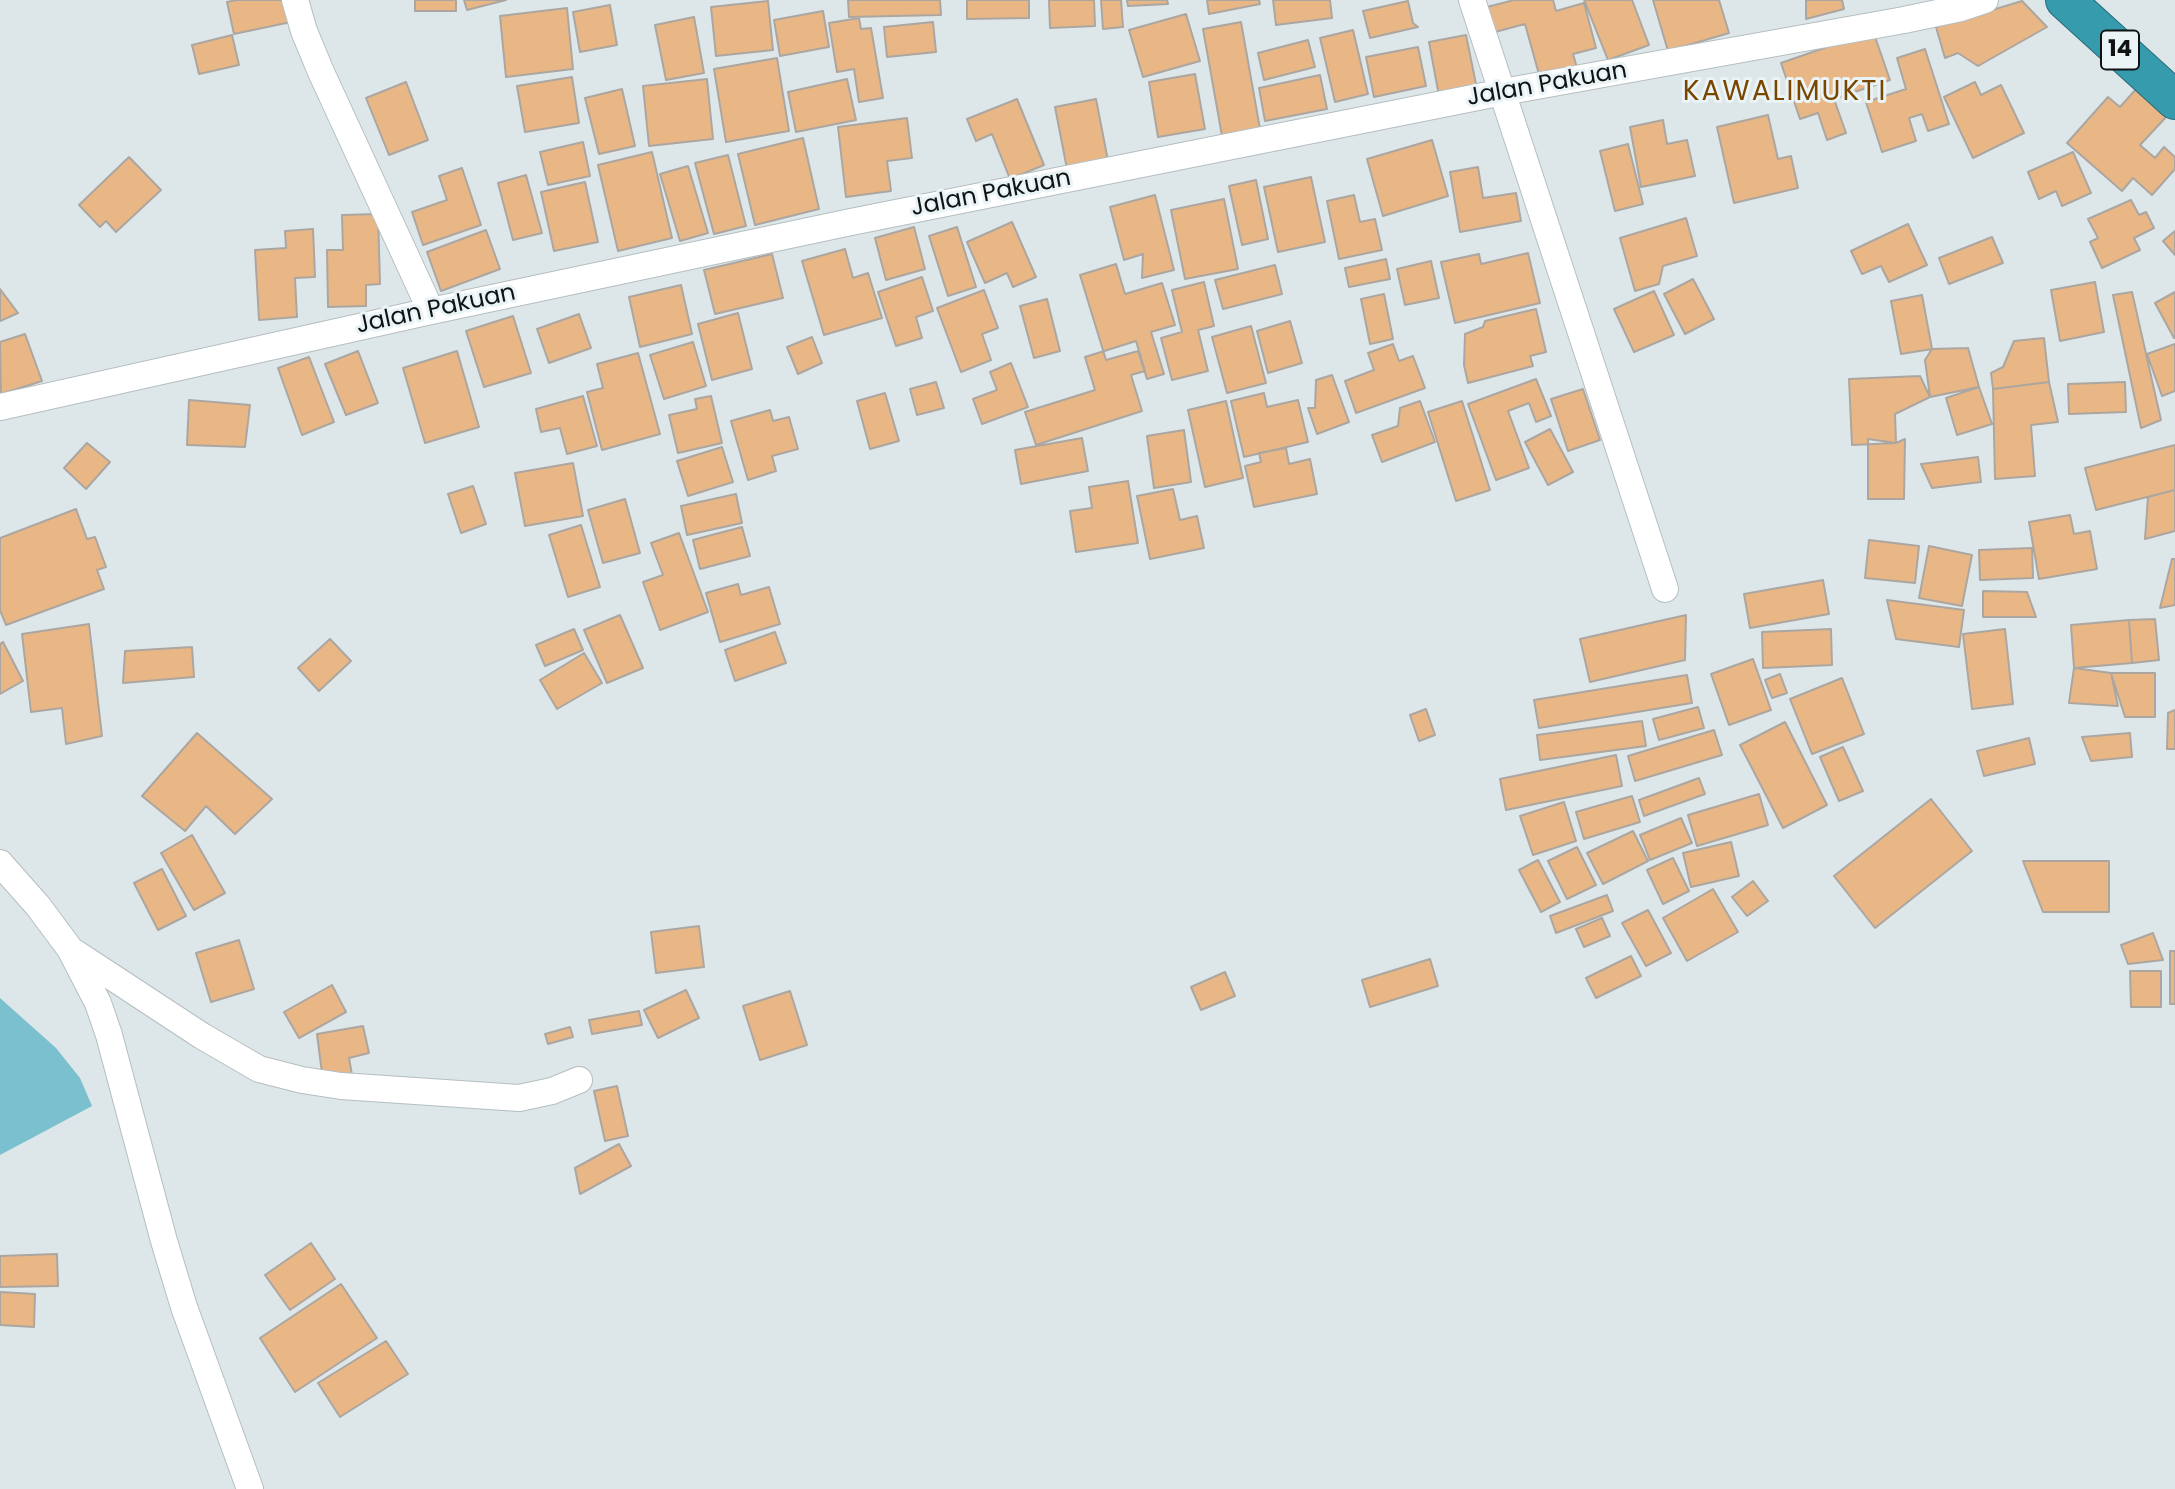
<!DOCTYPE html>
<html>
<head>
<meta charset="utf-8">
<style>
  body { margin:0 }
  canvas { display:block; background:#dde7e9 }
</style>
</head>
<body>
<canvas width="2175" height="1489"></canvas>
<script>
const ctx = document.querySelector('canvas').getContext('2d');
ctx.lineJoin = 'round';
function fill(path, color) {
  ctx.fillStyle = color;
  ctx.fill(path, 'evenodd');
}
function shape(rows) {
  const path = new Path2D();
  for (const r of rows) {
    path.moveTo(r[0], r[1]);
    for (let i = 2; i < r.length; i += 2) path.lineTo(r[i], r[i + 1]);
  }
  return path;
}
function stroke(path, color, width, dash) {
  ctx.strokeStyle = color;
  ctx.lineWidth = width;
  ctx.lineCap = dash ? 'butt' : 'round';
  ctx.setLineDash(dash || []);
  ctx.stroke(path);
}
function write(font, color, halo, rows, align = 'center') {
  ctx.font = font + ' Poppins,sans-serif';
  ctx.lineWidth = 6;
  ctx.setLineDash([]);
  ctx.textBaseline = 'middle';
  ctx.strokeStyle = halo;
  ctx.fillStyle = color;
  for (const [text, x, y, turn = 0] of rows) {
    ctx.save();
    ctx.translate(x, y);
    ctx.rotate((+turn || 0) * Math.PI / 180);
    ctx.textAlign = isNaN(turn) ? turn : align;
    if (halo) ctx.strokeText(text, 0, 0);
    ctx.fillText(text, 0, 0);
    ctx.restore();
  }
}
fill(shape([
  [0,998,56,1048,80,1078,92,1106,0,1155]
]), '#7bc0cf');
const building = shape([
  [237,0,287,0,291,22,234,34,227,2,237,0],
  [415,0,456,0,456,11,415,11,415,0],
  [464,0,506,0,467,10,464,0],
  [848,0,940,0,941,15,849,17,848,0],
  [967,0,1029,0,1029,18,967,19,967,0],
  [1049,0,1094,0,1095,26,1050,28,1049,0],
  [1101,0,1121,0,1123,27,1103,29,1101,0],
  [1127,0,1167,0,1168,4,1128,6,1127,0],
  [1207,0,1259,0,1260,4,1209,14,1207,0],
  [1273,0,1330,0,1332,18,1276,25,1273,0],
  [1514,0,1553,0,1556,11,1584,3,1596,48,1573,54,1577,68,1540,78,1525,24,1495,32,1487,7,1514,0],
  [1584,0,1632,0,1649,45,1608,60,1584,0],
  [1653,0,1719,0,1729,33,1668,51,1653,0],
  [1806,0,1842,0,1844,9,1806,19,1806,0],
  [768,1,773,50,716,56,711,7,768,1],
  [1408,1,1413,23,1418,27,1370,38,1363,11,1408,1],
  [2022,1,2047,27,1978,66,1958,53,1945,58,1936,27,2022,1],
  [610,5,617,45,580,52,573,12,610,5],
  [567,8,573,69,506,77,500,16,567,8],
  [823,11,829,47,780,56,774,20,823,11],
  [1186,14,1200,61,1143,77,1129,30,1186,14],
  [694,17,704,73,666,80,655,25,694,17],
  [859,18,861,29,871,28,883,98,859,102,854,69,837,72,829,23,859,18],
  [933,22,936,52,887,57,884,27,933,22],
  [1241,22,1260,129,1222,136,1203,29,1241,22],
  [1353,30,1368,94,1335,102,1320,38,1353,30],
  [1873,31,1890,80,1834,99,1846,133,1827,140,1818,113,1800,119,1781,63,1873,31],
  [232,35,239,65,199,74,192,45,232,35],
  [1466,35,1477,89,1439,96,1429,42,1466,35],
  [1308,40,1315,67,1264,80,1258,53,1308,40],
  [1418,47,1426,86,1374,97,1366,57,1418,47],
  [1925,49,1949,124,1928,131,1922,114,1909,118,1916,141,1882,152,1866,102,1906,89,1897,58,1925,49],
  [777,58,789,131,726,142,714,69,777,58],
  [1195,74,1205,129,1158,137,1149,82,1195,74],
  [1320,75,1327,109,1265,121,1259,88,1320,75],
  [572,77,579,123,525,132,517,86,572,77],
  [707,79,713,139,649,146,643,86,707,79],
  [847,79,856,120,796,132,788,92,847,79],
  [406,82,428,140,389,155,366,98,406,82],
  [1975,82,1981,95,2001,85,2024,133,1973,158,1944,97,1975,82],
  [2137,88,2168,115,2140,145,2155,158,2164,147,2175,157,2175,169,2152,195,2133,178,2122,191,2067,143,2108,97,2120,107,2137,88],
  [622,89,635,146,599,154,585,98,622,89],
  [1017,99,1044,165,1010,179,992,134,976,141,967,119,1017,99],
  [1096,99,1109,166,1068,174,1055,107,1096,99],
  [1768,115,1778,159,1791,156,1798,188,1734,203,1717,127,1768,115],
  [907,118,912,158,887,161,891,191,846,197,838,127,907,118],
  [1663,120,1667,144,1687,140,1695,176,1641,187,1630,127,1663,120],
  [803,138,819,209,755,225,738,154,803,138],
  [1432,140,1448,196,1383,216,1367,159,1432,140],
  [583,142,590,176,548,185,540,152,583,142],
  [1628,144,1643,204,1615,211,1600,151,1628,144],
  [652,152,672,238,618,251,598,165,652,152],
  [2073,152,2091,193,2062,206,2056,191,2039,199,2028,172,2073,152],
  [728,155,746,226,714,234,695,163,728,155],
  [129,157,161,190,116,232,106,221,100,227,79,205,129,157],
  [688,166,708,233,680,241,660,174,688,166],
  [1478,167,1483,198,1516,193,1521,221,1460,232,1450,172,1478,167],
  [462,168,481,225,423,245,412,212,447,200,439,176,462,168],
  [526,175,542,233,513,240,498,183,526,175],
  [1311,177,1325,242,1278,252,1264,187,1311,177],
  [1256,180,1268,239,1242,245,1229,186,1256,180],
  [585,182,598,242,554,251,541,192,585,182],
  [1155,195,1174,270,1142,278,1143,254,1124,260,1110,207,1155,195],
  [1354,195,1360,222,1375,219,1382,250,1339,259,1327,201,1354,195],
  [1224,199,1238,269,1185,279,1171,210,1224,199],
  [2131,200,2139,215,2146,212,2154,228,2134,238,2140,250,2102,268,2090,242,2098,238,2088,219,2131,200],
  [378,214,380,284,366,285,366,306,328,307,327,250,343,250,342,215,378,214],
  [1686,218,1697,256,1663,266,1659,284,1635,291,1620,238,1686,218],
  [1012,222,1036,277,1013,287,1007,273,985,283,967,242,1012,222],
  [1908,224,1927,265,1889,282,1881,266,1862,274,1851,251,1908,224],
  [914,227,925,269,886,280,875,238,914,227],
  [957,227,976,287,948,296,929,236,957,227],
  [313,229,315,277,295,278,297,317,259,320,255,250,286,248,285,231,313,229],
  [486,230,500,269,441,291,427,252,486,230],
  [2175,231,2175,255,2163,241,2175,231],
  [1992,237,2003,263,1949,284,1939,258,1992,237],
  [845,249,853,278,868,273,882,318,824,335,802,261,845,249],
  [1528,253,1540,303,1455,323,1441,262,1479,254,1481,264,1528,253],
  [772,254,783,298,715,314,704,270,772,254],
  [1386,259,1390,279,1349,287,1345,268,1386,259],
  [1431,261,1439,298,1405,305,1397,269,1431,261],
  [1116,264,1125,294,1162,283,1175,325,1151,332,1164,374,1147,379,1138,351,1106,360,1080,275,1116,264],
  [1275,265,1282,294,1223,309,1215,280,1275,265],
  [922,277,933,311,916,317,922,338,896,346,878,292,922,277],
  [1693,279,1714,319,1685,334,1664,294,1693,279],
  [1204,282,1214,326,1198,330,1208,371,1172,380,1161,338,1182,332,1172,290,1204,282],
  [2095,282,2104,332,2060,341,2051,290,2095,282],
  [681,285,692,334,640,347,629,297,681,285],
  [0,289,18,313,0,321,0,289],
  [984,290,998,328,982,334,991,360,961,372,937,308,984,290],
  [1654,291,1674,335,1634,352,1614,309,1654,291],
  [2132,292,2161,420,2141,428,2113,295,2132,292],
  [2175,292,2175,338,2174,338,2155,303,2175,292],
  [1384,294,1393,339,1370,344,1361,299,1384,294],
  [1922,295,1932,349,1901,354,1891,301,1922,295],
  [1047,299,1060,351,1034,358,1020,306,1047,299],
  [1536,309,1546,352,1530,356,1533,366,1468,383,1464,365,1465,334,1483,327,1485,321,1536,309],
  [738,313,752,369,712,380,698,324,738,313],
  [579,314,591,348,549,363,537,329,579,314],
  [513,316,531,373,484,387,466,331,513,316],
  [1290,321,1302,363,1268,373,1257,331,1290,321],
  [1251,326,1266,383,1227,393,1212,337,1251,326],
  [25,334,42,381,1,394,0,342,25,334],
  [812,337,822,363,798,374,787,347,812,337],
  [2044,338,2049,382,1993,389,1991,373,2003,367,2014,341,2044,338],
  [1136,341,1145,371,1131,375,1142,411,1036,445,1025,412,1095,390,1085,357,1136,341],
  [693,342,706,386,664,399,650,355,693,342],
  [1393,344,1399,361,1413,356,1425,388,1356,413,1345,381,1374,370,1368,353,1393,344],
  [2175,344,2175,391,2162,396,2147,354,2175,344],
  [1968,348,1979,387,1930,397,1925,360,1932,349,1968,348],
  [358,351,378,403,346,415,325,364,358,351],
  [457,351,479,427,425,443,403,368,457,351],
  [638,353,660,434,602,450,587,392,603,388,597,364,638,353],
  [309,357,334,422,302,435,278,368,309,357],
  [1011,363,1028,407,982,424,973,399,997,390,990,372,1011,363],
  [1332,375,1349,422,1317,434,1308,408,1315,408,1316,380,1332,375],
  [1920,376,1930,397,1895,414,1896,443,1852,445,1849,379,1920,376],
  [1536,379,1551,416,1536,422,1529,403,1508,411,1529,468,1496,480,1468,404,1536,379],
  [936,382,944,408,917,415,910,389,936,382],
  [2049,382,2058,422,2031,425,2035,476,1995,479,1993,389,2049,382],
  [2125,382,2126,412,2069,414,2068,384,2125,382],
  [1979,387,1992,424,1957,435,1946,398,1979,387],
  [1583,389,1600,440,1568,451,1551,399,1583,389],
  [885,393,899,441,870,449,857,401,885,393],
  [1264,393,1267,407,1298,400,1308,442,1244,457,1231,401,1264,393],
  [583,396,597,446,567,454,560,428,541,432,536,409,583,396],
  [711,396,722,443,678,453,669,415,697,409,695,399,711,396],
  [189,400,250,405,245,447,187,445,189,400],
  [1226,401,1243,478,1205,487,1188,410,1226,401],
  [1420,401,1435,442,1382,462,1372,435,1398,426,1400,408,1420,401],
  [1462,401,1490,490,1456,501,1428,412,1462,401],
  [770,410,773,421,789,417,798,449,772,456,776,471,748,480,731,421,770,410],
  [1550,429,1573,472,1548,485,1525,442,1550,429],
  [1184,430,1191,482,1154,488,1147,436,1184,430],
  [1082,438,1088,471,1021,484,1015,450,1082,438],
  [1868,439,1896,443,1905,439,1904,499,1868,499,1868,439],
  [87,443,110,462,86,489,64,468,87,443],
  [2175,445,2175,490,2096,510,2085,468,2175,445],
  [722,447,733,482,688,496,677,461,722,447],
  [1286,448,1289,464,1310,459,1317,494,1254,507,1245,466,1261,462,1259,453,1286,448],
  [1978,457,1981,482,1932,488,1921,464,1978,457],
  [573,463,583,516,525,526,515,473,573,463],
  [1128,481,1138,543,1076,552,1070,511,1092,508,1089,487,1128,481],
  [473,486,486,524,461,533,448,494,473,486],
  [1173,489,1180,520,1197,516,1204,548,1150,559,1137,496,1173,489],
  [2175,490,2175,531,2145,539,2148,497,2175,490],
  [736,494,742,523,687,535,681,506,736,494],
  [625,499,640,553,603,563,588,510,625,499],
  [76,509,87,539,95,537,106,567,97,570,104,589,6,625,0,610,0,538,76,509],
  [2070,515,2074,534,2090,531,2097,569,2039,579,2029,522,2070,515],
  [581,525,600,587,568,597,549,535,581,525],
  [742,527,750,556,700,569,693,540,742,527],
  [679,533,708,612,660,630,643,582,663,575,651,543,679,533],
  [1869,540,1919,546,1915,583,1865,578,1869,540],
  [1929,546,1972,555,1962,606,1919,598,1929,546],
  [2032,548,2033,578,1980,580,1979,550,2032,548],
  [2172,559,2175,559,2175,605,2160,608,2172,559],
  [1823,580,1829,614,1750,628,1744,594,1823,580],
  [738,584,741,595,769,587,780,624,720,642,706,593,738,584],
  [1983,591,2027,592,2036,617,1983,617,1983,591],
  [1887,600,1964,610,1959,647,1896,639,1887,600],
  [620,615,643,668,607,683,584,630,620,615],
  [1686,615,1685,660,1590,682,1580,639,1686,615],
  [2155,619,2159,660,2132,663,2129,620,2155,619],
  [2129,620,2132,663,2074,668,2071,625,2129,620],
  [89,624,102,736,66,744,62,708,31,712,22,634,89,624],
  [574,629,583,650,545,666,536,645,574,629],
  [1831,629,1832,665,1763,668,1762,632,1831,629],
  [2005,629,2013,704,1972,709,1963,634,2005,629],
  [775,632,786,663,735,681,725,650,775,632],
  [330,639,351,661,319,691,298,668,330,639],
  [3,642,23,681,0,694,0,644,3,642],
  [192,647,194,677,123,683,125,651,192,647],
  [584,653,602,683,557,709,540,680,584,653],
  [1753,659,1771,710,1729,725,1711,674,1753,659],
  [2074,668,2111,673,2118,706,2069,703,2074,668],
  [2111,673,2155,673,2155,717,2125,717,2111,673],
  [1780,674,1787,693,1772,698,1765,680,1780,674],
  [1687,675,1692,703,1539,728,1534,700,1687,675],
  [1842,678,1864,734,1812,754,1790,699,1842,678],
  [1698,707,1704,728,1659,740,1653,719,1698,707],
  [1426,709,1435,735,1419,741,1410,715,1426,709],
  [2175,710,2175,749,2167,749,2168,713,2175,710],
  [1642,721,1646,746,1540,760,1537,735,1642,721],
  [1785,722,1827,805,1783,828,1740,745,1785,722],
  [1714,730,1722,755,1635,781,1628,756,1714,730],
  [197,733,272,799,235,834,206,806,185,831,142,796,197,733],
  [2130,733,2132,757,2091,761,2082,737,2130,733],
  [2029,738,2035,764,1984,776,1977,751,2029,738],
  [1843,747,1863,791,1839,801,1820,757,1843,747],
  [1616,755,1622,786,1506,810,1500,779,1616,755],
  [1699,778,1705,794,1644,816,1639,800,1699,778],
  [1759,794,1768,825,1697,846,1688,815,1759,794],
  [1632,796,1640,822,1584,839,1576,812,1632,796],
  [1931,799,1972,851,1875,928,1834,876,1931,799],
  [1564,802,1576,841,1533,855,1520,816,1564,802],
  [1681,818,1692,843,1650,860,1640,835,1681,818],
  [1633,831,1648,861,1603,884,1587,853,1633,831],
  [192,835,225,893,194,910,161,853,192,835],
  [1731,842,1739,876,1691,887,1683,853,1731,842],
  [1577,847,1596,885,1567,899,1548,861,1577,847],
  [1673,858,1689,891,1663,904,1647,870,1673,858],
  [1538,860,1560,902,1541,912,1519,870,1538,860],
  [2023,861,2109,861,2109,912,2043,912,2023,861],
  [162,869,186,916,158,930,134,883,162,869],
  [1753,881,1768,901,1747,916,1732,897,1753,881],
  [1713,889,1738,932,1687,961,1663,918,1713,889],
  [1607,895,1613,911,1556,933,1550,916,1607,895],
  [1648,910,1671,953,1646,966,1622,923,1648,910],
  [1602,918,1610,936,1584,947,1576,929,1602,918],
  [699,926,704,967,656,973,651,932,699,926],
  [2153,933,2163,960,2128,964,2121,945,2153,933],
  [239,940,254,989,211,1002,196,953,239,940],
  [2170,951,2175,951,2175,1004,2170,1004,2170,951],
  [1631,956,1641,976,1596,998,1586,978,1631,956],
  [1430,959,1438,986,1370,1007,1362,980,1430,959],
  [2130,971,2161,971,2161,1007,2131,1007,2130,971],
  [1225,972,1235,996,1201,1010,1191,987,1225,972],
  [332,985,346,1012,299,1038,284,1012,332,985],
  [686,990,699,1018,658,1038,644,1010,686,990],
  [790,991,807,1045,760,1060,743,1006,790,991],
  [639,1011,642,1025,592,1034,589,1020,639,1011],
  [363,1026,369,1053,349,1058,352,1075,323,1081,317,1034,363,1026],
  [570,1027,573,1037,548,1044,545,1034,570,1027],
  [617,1086,628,1136,605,1141,594,1091,617,1086],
  [619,1144,631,1166,580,1194,575,1168,619,1144],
  [311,1243,335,1279,290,1310,265,1275,311,1243],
  [57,1254,58,1286,0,1287,0,1256,57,1254],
  [341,1284,377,1338,295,1392,260,1338,341,1284],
  [0,1292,35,1294,34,1327,0,1325,0,1292],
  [386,1341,408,1374,340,1417,318,1383,386,1341]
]);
fill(building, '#e9b786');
stroke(building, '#aca6a1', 2);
const street = shape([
  [295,0,304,31,321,72,431,311],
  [1472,0,1665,589],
  [0,407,431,311,851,222,1503,92,1904,20,1961,8,1985,0],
  [0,863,38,906,70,949,98,1003,109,1035,164,1241,184,1307,250,1489],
  [74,952,202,1036,259,1069,302,1080,341,1086,519,1098,552,1091,579,1080]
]);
const highway = shape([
  [2065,0,2175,100]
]);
stroke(street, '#b5bec0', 28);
stroke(highway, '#296b78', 40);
stroke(street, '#fff', 26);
stroke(highway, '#379bae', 38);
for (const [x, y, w] of [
  [2120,50,38]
]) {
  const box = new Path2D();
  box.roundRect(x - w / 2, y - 19.5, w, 39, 5);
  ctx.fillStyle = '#eaf4f6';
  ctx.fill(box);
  stroke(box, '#101314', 2);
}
write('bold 23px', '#101314', null, [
  ["14",2120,50]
]);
write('24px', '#101314', '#eaf4f6', [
  ["Jalan Pakuan",1547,85,-10],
  ["Jalan Pakuan",991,194,-11],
  ["Jalan Pakuan",436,310,-12]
]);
ctx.letterSpacing = '2px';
write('28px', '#794600', '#eaf4f6', [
  ["KAWALIMUKTI",1785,93]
]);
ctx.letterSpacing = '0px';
</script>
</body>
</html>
